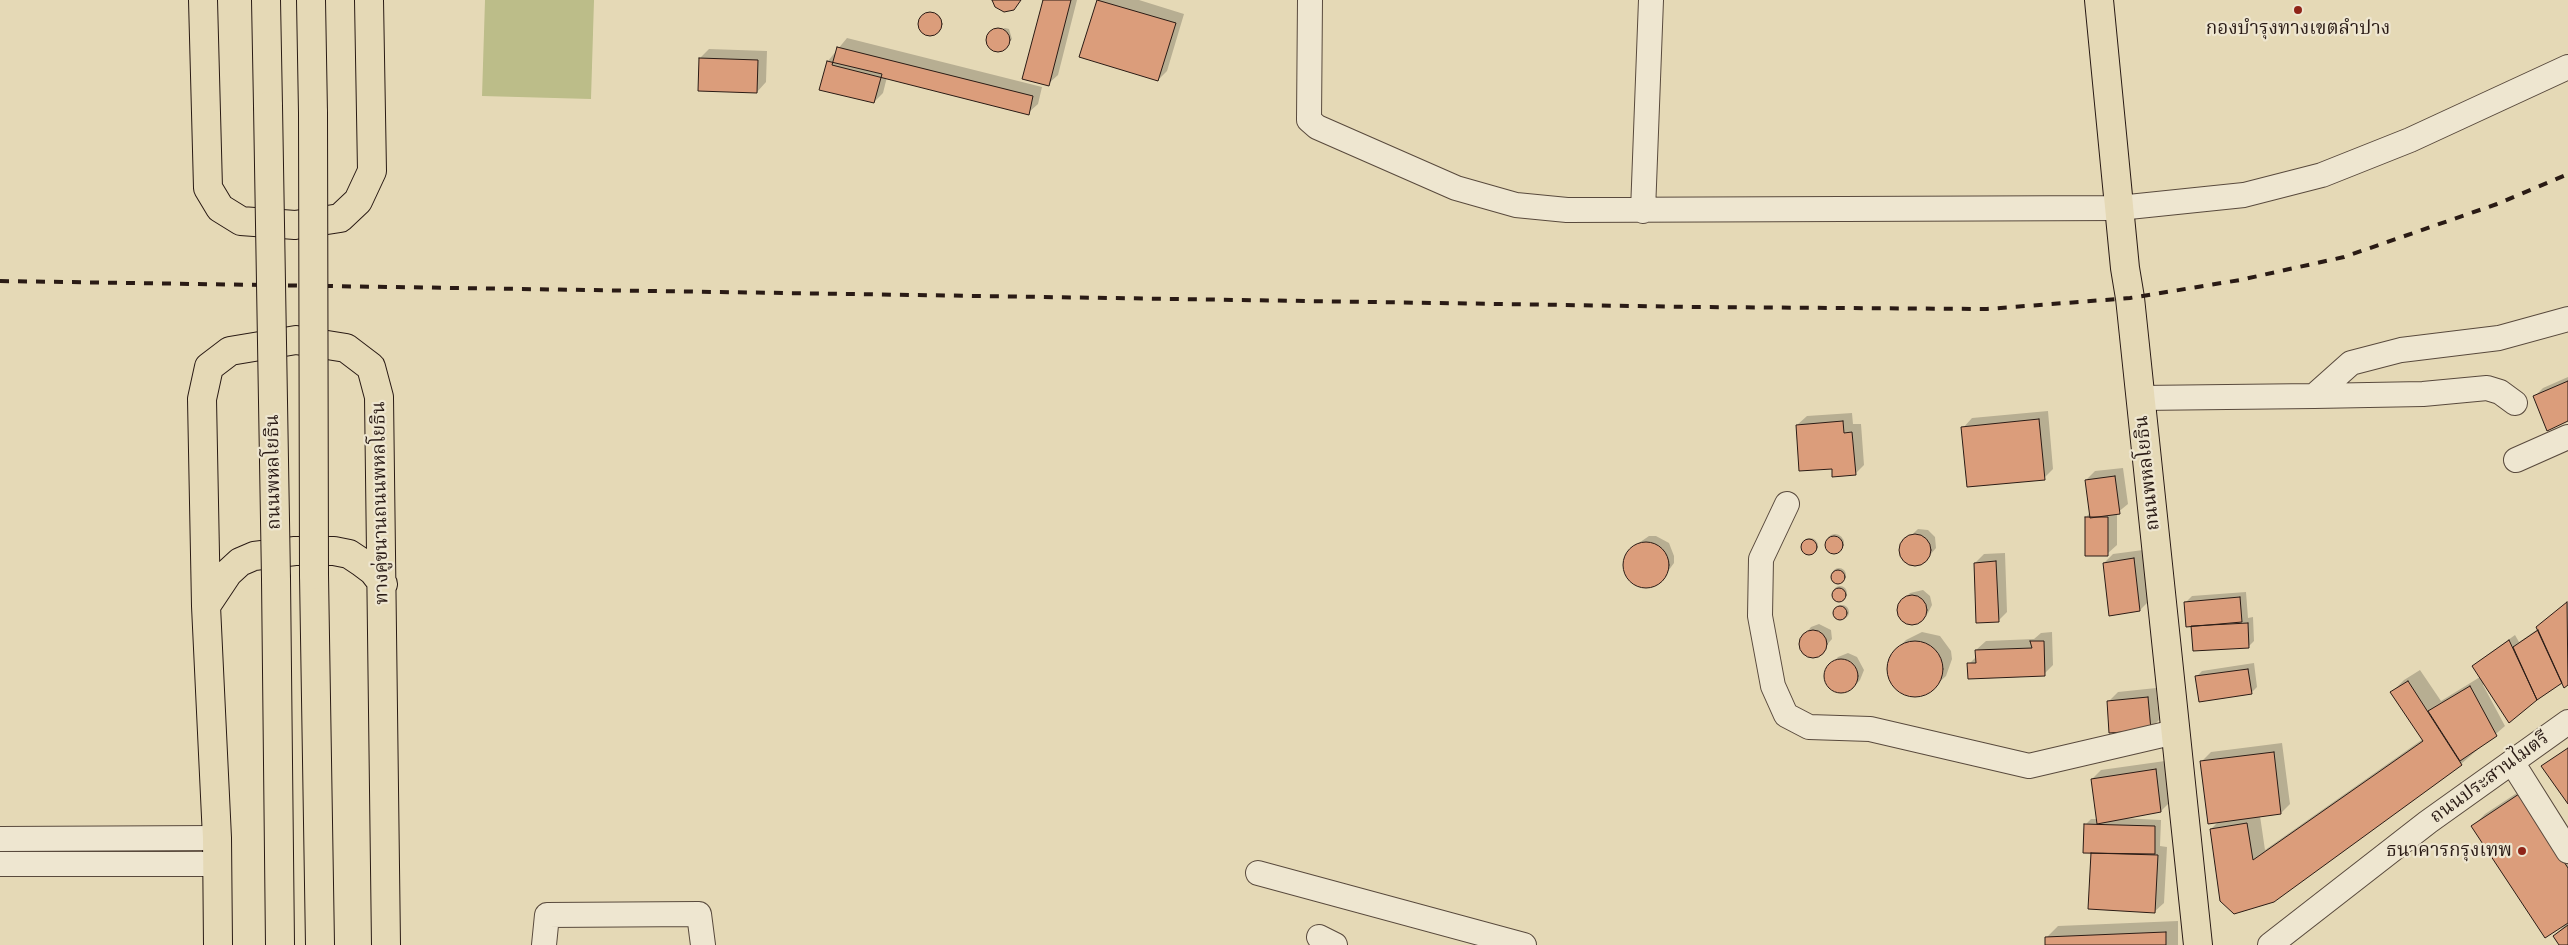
<!DOCTYPE html>
<html>
<head>
<meta charset="utf-8">
<style>
  body { margin:0 }
  canvas { display:block; background:#e5d9b6 }
</style>
</head>
<body>
<canvas width="2568" height="945"></canvas>
<script>
const ctx = document.querySelector('canvas').getContext('2d');
ctx.lineJoin = 'round';
function fill(path, color) {
  ctx.fillStyle = color;
  ctx.fill(path, 'evenodd');
}
function shape(rows) {
  const path = new Path2D();
  for (const r of rows) {
    if (r.length === 3) {
      path.moveTo(r[0] + r[2], r[1]);
      path.arc(r[0], r[1], r[2], 0, 2 * Math.PI);
      continue;
    }
    path.moveTo(r[0], r[1]);
    for (let i = 2; i < r.length; i += 2) path.lineTo(r[i], r[i + 1]);
  }
  return path;
}
function stroke(path, color, width, dash) {
  ctx.strokeStyle = color;
  ctx.lineWidth = width;
  ctx.lineCap = dash ? 'butt' : 'round';
  ctx.setLineDash(dash || []);
  ctx.stroke(path);
}
function write(font, color, halo, rows, align = 'center') {
  ctx.font = font + ' "Gentium Book Plus","Noto Serif Thai",serif';
  ctx.lineWidth = 4.5;
  ctx.setLineDash([]);
  ctx.textBaseline = 'middle';
  ctx.strokeStyle = halo;
  ctx.fillStyle = color;
  for (const [text, x, y, turn = 0] of rows) {
    ctx.save();
    ctx.translate(x, y);
    ctx.rotate((+turn || 0) * Math.PI / 180);
    ctx.textAlign = isNaN(turn) ? turn : align;
    if (halo) ctx.strokeText(text, 0, 0);
    ctx.fillText(text, 0, 0);
    ctx.restore();
  }
}
fill(shape([
  [485,0,594,0,591,99,482,96]
]), '#bcbd89');
fill(shape([
  [1044,0,1077,0,1058,75,1048,84],
  [1098,0,1139,0,1184,14,1167,71,1158,80,1081,56],
  [931,23,11],
  [1005,28,1009,29,1012,39,1002,50,995,50,990,46,988,40,990,33],
  [847,38,1042,87,1038,104,1028,113,887,77,883,93,874,102,828,61],
  [709,49,767,51,766,82,757,92,700,58],
  [2568,377,2568,420,2534,397,2543,388],
  [2048,411,2053,469,2044,478,1963,428,1972,418],
  [1852,413,1853,424,1861,424,1864,465,1855,474,1833,468,1797,425,1807,416],
  [2123,468,2128,504,2117,513,2117,545,2107,554,2086,517,2090,513,2086,480,2095,471],
  [1918,529,1928,530,1935,537,1936,548,1924,562,1911,565,1901,556,1900,546],
  [1835,543,9],
  [1649,536,1656,536,1669,543,1674,556,1674,563,1660,582,1646,587,1639,586,1627,577,1624,563,1630,549],
  [1810,546,8],
  [2143,550,2149,601,2140,610,2104,563,2113,554],
  [2005,553,2007,612,1998,621,1975,563,1984,554],
  [1839,575,7],
  [1840,593,7],
  [1923,590,1930,596,1932,605,1928,613,1921,620,1909,624,1901,619,1898,612,1904,599,1910,593],
  [2246,592,2248,618,2253,617,2254,641,2248,647,2192,625,2186,602,2192,596],
  [2568,602,2568,683,2564,686,2562,681,2509,721,2484,684,2483,685,2505,726,2461,764,2274,901,2211,829,2219,821,2202,761,2211,752,2282,743,2290,804,2281,813,2260,816,2265,850,2423,739,2392,692,2404,680,2420,670,2441,701,2480,677,2473,666,2479,661,2515,635,2519,642,2538,629,2544,621],
  [1842,612,7],
  [1819,624,1831,630,1832,639,1818,655,1807,655,1801,650,1800,641,1811,627],
  [1922,632,1940,636,1951,651,1952,659,1946,676,1936,685,1922,695,1913,696,1897,689,1889,674,1889,666,1896,650,1906,640],
  [2052,632,2053,665,2044,674,1969,664,1977,656,1976,650,1986,641,2034,639,2041,633],
  [1848,653,1857,657,1864,670,1860,680,1854,687,1849,691,1838,692,1829,687,1825,672,1838,657],
  [2254,663,2257,687,2251,693,2196,677,2202,671],
  [2156,688,2159,720,2150,729,2109,701,2118,692],
  [2165,761,2170,802,2161,811,2122,818,2161,820,2160,846,2167,847,2164,903,2154,912,2092,853,2085,825,2091,819,2098,819,2092,779,2101,770],
  [2532,783,2568,838,2568,943,2566,945,2561,945,2554,936,2564,926,2473,826,2485,814],
  [2178,921,2178,945,2046,945,2046,938,2058,926]
]), '#0003');
const building = shape([
  [992,0,1021,0,1014,10,1004,12,995,7,992,0],
  [1043,0,1071,0,1049,86,1022,79,1043,0],
  [1097,0,1176,23,1158,81,1079,57,1097,0],
  [930,24,12],
  [998,40,12],
  [837,47,1033,96,1029,115,832,65,837,47],
  [699,58,758,60,757,93,698,91,699,58],
  [827,61,882,74,874,103,819,90,827,61],
  [2568,381,2568,421,2547,431,2533,396,2568,381],
  [2039,419,2045,480,1967,487,1961,427,2039,419],
  [1843,421,1844,433,1852,432,1856,475,1832,477,1832,469,1799,471,1796,425,1843,421],
  [2115,476,2120,514,2090,518,2085,480,2115,476],
  [2085,517,2108,517,2108,556,2085,556,2085,517],
  [1915,550,16],
  [1834,545,9],
  [1809,547,8],
  [1646,565,23],
  [2134,558,2140,611,2109,616,2103,563,2134,558],
  [1996,561,1999,622,1976,623,1974,563,1996,561],
  [1838,577,7],
  [1839,595,7],
  [1912,610,15],
  [2240,597,2242,622,2186,627,2184,602,2240,597],
  [2567,602,2568,685,2564,688,2536,627,2567,602],
  [1840,613,7],
  [2248,623,2249,648,2193,651,2191,626,2248,623],
  [1813,644,14],
  [2538,630,2562,683,2537,700,2513,647,2538,630],
  [2509,640,2537,700,2509,723,2472,666,2509,640],
  [2030,641,2044,641,2045,676,1968,679,1967,663,1976,663,1975,650,2032,648,2030,641],
  [1915,669,28],
  [1841,676,17],
  [2248,669,2252,694,2199,702,2195,676,2248,669],
  [2408,681,2462,765,2274,902,2234,914,2220,901,2210,829,2247,823,2253,860,2423,741,2390,692,2408,681],
  [2470,686,2497,736,2460,761,2428,711,2470,686],
  [2148,697,2151,730,2109,733,2107,701,2148,697],
  [2568,748,2568,804,2541,766,2568,748],
  [2274,752,2281,814,2208,824,2200,761,2274,752],
  [2156,769,2161,812,2097,824,2091,779,2156,769],
  [2519,794,2568,868,2568,923,2545,938,2471,826,2519,794],
  [2084,824,2155,826,2155,854,2083,853,2084,824],
  [2091,853,2158,855,2155,913,2088,909,2091,853],
  [2568,925,2568,945,2559,945,2553,936,2568,925],
  [2166,932,2166,945,2045,945,2045,937,2166,932]
]);
fill(building, '#db9d7b');
stroke(building, '#2a1b15', 1);
const minor = shape([
  [1310,0,1309,120,1317,127,1456,188,1516,205,1567,210,2119,208,2244,195,2322,175,2410,140,2568,67],
  [1643,211,1651,0],
  [2314,396,2423,394,2487,388,2500,392,2515,403],
  [2140,398,2314,396,2351,363,2401,350,2499,338,2568,319],
  [2516,460,2568,437],
  [1787,504,1761,559,1760,616,1773,686,1786,715,1809,727,1870,729,2029,766,2175,732],
  [2512,762,2568,851],
  [0,839,217,838],
  [0,864,217,864],
  [1258,873,1524,945],
  [1319,937,1335,945],
  [544,945,547,915,699,914,703,945],
  [2270,945,2428,822,2568,722]
]);
const major = shape([
  [203,0,208,188,220,208,241,221,295,225,340,218,358,201,372,171,369,0],
  [2099,0,2125,268,2130,298,2198,945],
  [206,606,228,573,240,562,254,556,295,551,334,551,349,554,361,562,373,571,383,584],
  [218,945,217,838,206,606,202,399,209,367,230,351,296,340,346,348,371,367,379,397,386,945]
]);
const highway = shape([
  [266,0,268,106],
  [311,0,313,113],
  [314,575,320,945],
  [276,579,280,945]
]);
stroke(minor, '#594a3d', 26);
stroke(major, '#2a1b15', 30);
stroke(highway, '#2a1b15', 30);
stroke(minor, '#eee6d0', 24);
stroke(major, '#e5d9b6', 28);
stroke(highway, '#e5d9b6', 28);
stroke(shape([
  [0,281,1697,307,1987,309,2130,298,2240,280,2344,257,2497,204,2568,174]
]), '#2a1b15', 4, [9, 9]);
const highwayBridge = shape([
  [268,106,276,579],
  [313,113,314,575]
]);
stroke(highwayBridge, '#2a1b15', 30, []);
stroke(highwayBridge, '#e5d9b6', 28);
for (const [x, y, r, color] of [
  [2298,10,5,"#8f2418"],
  [2522,851,5,"#8f2418"]
]) {
  const dot = new Path2D();
  dot.arc(x, y, r, 0, 2 * Math.PI);
  ctx.fillStyle = color;
  ctx.fill(dot);
  stroke(dot, '#eee6d0', 2);
}
write('19px', '#2a1b15', '#eee6d0', [
  ["กองบำรุงทางเขตลำปาง",2298,29],
  ["ธนาคารกรุงเทพ",2512,851,"right"]
]);
write('19px', '#2a1b15', '#eee6d0', [
  ["ถนนพหลโยธิน",274,472,-91],
  ["ถนนพหลโยธิน",2148,473,-96],
  ["ทางคู่ขนานถนนพหลโยธิน",381,503,-91],
  ["ถนนประสานไมตรี",2490,778,-36]
]);
</script>
</body>
</html>
